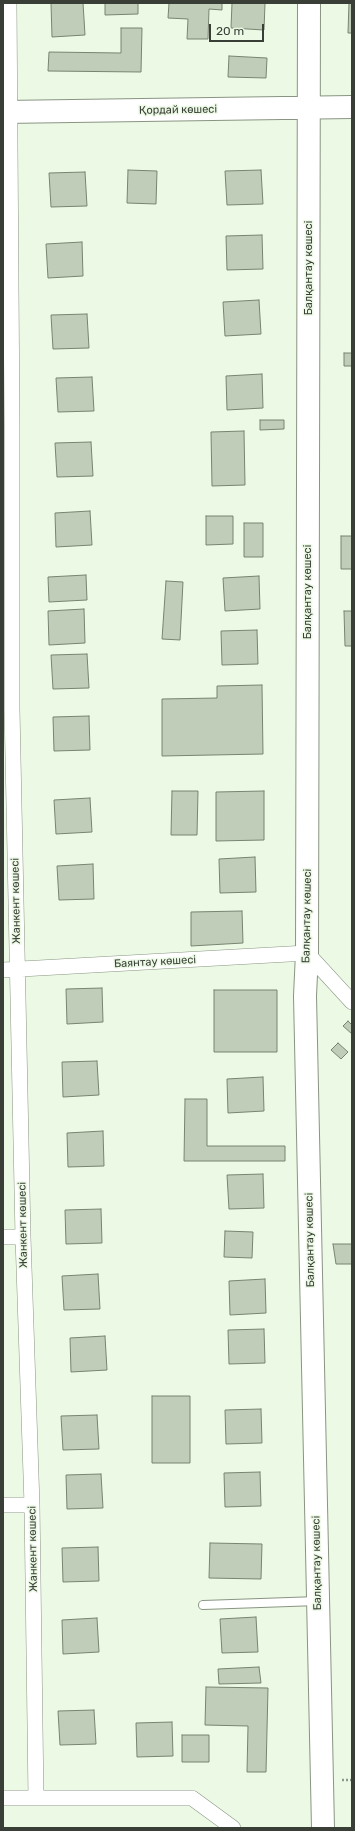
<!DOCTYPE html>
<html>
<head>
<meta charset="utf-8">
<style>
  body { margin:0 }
  #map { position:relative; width:355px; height:1831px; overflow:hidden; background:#ecf9e5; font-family:Rubik,sans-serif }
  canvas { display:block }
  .frame { position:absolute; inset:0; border:4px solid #393f37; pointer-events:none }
  .scale { position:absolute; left:209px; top:24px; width:55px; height:18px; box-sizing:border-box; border:2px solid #393f37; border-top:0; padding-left:5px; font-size:12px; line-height:14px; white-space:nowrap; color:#393f37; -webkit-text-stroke:3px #ecf9e5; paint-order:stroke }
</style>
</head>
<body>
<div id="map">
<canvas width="355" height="1831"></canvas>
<div class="frame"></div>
<div class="scale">20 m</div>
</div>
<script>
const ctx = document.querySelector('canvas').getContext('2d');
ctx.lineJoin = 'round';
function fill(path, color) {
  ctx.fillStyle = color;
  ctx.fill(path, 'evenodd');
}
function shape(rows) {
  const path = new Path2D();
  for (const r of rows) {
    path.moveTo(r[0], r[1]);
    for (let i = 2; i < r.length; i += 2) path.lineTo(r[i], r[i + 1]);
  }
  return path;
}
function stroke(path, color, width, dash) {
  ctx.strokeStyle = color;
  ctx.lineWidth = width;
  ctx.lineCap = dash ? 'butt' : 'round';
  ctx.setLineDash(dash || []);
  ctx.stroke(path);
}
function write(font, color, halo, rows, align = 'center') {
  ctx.font = font + ' Rubik,sans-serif';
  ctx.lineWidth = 3;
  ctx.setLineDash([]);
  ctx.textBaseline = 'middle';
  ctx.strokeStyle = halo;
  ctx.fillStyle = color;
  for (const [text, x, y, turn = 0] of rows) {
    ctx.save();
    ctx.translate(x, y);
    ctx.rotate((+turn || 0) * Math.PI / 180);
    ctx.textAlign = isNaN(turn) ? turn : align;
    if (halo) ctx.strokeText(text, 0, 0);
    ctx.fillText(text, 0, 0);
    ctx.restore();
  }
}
const building = shape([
  [51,3,83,3,85,35,52,37,51,3],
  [105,3,138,3,138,14,105,15,105,3],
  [169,3,222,3,222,10,209,9,208,39,187,39,188,19,168,18,169,3],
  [232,3,265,3,264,30,231,28,232,3],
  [349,3,352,3,352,33,348,33,349,3],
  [121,28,142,28,141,72,48,71,49,52,121,53,121,28],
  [229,56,267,58,266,78,228,77,229,56],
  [128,170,157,171,156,204,127,203,128,170],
  [261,170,263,204,227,205,225,171,261,170],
  [85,172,87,206,51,207,49,173,85,172],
  [262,235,263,269,227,270,226,236,262,235],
  [82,242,83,276,48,278,46,244,82,242],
  [259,300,261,334,225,336,223,302,259,300],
  [87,314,89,348,53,349,51,315,87,314],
  [344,353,352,353,352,366,344,366,344,353],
  [262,374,263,408,227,410,226,376,262,374],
  [92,377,94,411,58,412,56,378,92,377],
  [260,420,284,420,284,429,260,430,260,420],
  [244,431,245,485,212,486,211,432,244,431],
  [91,442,93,476,57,477,55,443,91,442],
  [90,511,92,545,56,547,55,513,90,511],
  [206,516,233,516,233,544,206,545,206,516],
  [244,523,263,523,263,557,244,557,244,523],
  [341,536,352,536,352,569,341,569,341,536],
  [86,575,87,600,49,602,48,577,86,575],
  [259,576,260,609,225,611,223,578,259,576],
  [166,581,183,582,180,640,162,639,166,581],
  [84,609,85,643,49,645,48,611,84,609],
  [344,611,352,611,352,646,345,646,344,611],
  [257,630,258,664,222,665,221,631,257,630],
  [87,654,89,688,53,689,51,655,87,654],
  [262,685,263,754,162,756,162,699,217,698,217,686,262,685],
  [89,716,90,750,54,751,53,717,89,716],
  [172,791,198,791,197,835,171,835,172,791],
  [264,791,264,840,216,841,216,792,264,791],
  [90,798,92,832,56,834,54,800,90,798],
  [255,857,256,892,220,893,219,859,255,857],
  [93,864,94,899,59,900,57,866,93,864],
  [242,911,243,943,191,946,191,912,242,911],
  [102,988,103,1022,67,1024,66,989,102,988],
  [214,990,277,990,277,1052,214,1052,214,990],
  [348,1021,352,1025,352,1034,343,1026,348,1021],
  [338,1043,348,1052,341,1059,331,1050,338,1043],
  [97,1061,99,1095,63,1097,62,1062,97,1061],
  [263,1077,264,1111,228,1113,227,1079,263,1077],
  [185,1099,207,1099,207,1146,285,1146,285,1161,184,1161,185,1099],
  [103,1131,104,1166,68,1167,67,1133,103,1131],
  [263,1174,264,1208,229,1209,227,1175,263,1174],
  [101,1209,102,1243,66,1244,65,1210,101,1209],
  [225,1231,253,1232,252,1258,224,1257,225,1231],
  [333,1244,352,1244,352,1264,336,1264,333,1244],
  [98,1274,100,1309,64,1310,62,1276,98,1274],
  [265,1279,266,1313,230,1315,229,1281,265,1279],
  [264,1329,265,1363,229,1364,228,1330,264,1329],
  [105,1336,107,1370,71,1372,70,1338,105,1336],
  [152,1396,190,1396,190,1463,152,1463,152,1396],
  [261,1409,262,1443,226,1444,225,1410,261,1409],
  [97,1415,99,1449,63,1450,61,1416,97,1415],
  [260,1472,261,1506,225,1507,224,1473,260,1472],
  [101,1474,103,1508,67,1509,66,1475,101,1474],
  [210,1543,262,1544,261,1579,209,1578,210,1543],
  [98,1547,99,1581,63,1582,62,1548,98,1547],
  [256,1617,258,1652,222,1653,220,1619,256,1617],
  [97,1618,99,1652,63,1654,62,1620,97,1618],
  [259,1667,261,1683,219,1684,218,1669,259,1667],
  [206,1687,268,1688,266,1772,247,1772,248,1726,205,1725,206,1687],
  [94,1710,96,1744,60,1745,58,1711,94,1710],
  [172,1722,173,1756,137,1757,136,1723,172,1722],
  [182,1735,209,1735,209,1762,182,1762,182,1735]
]);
fill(building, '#c0cdb9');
stroke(building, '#788471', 1);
const lane = shape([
  [203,1605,318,1601]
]);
const street = shape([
  [9,3,12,425,12,709,23,1237,32,1505,36,1798],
  [3,970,307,953,352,1002],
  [3,1237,23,1237],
  [3,1505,32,1505],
  [3,1798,192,1798,233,1828]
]);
const secondary = shape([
  [309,3,307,953,305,996,323,1828],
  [3,112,352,107]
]);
stroke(lane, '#899582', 10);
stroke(street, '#899582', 16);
stroke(secondary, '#899582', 24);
stroke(shape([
  [342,1780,352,1780]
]), '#8f998b', 2.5, [2, 2]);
stroke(lane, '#fff', 8);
stroke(street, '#fff', 15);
stroke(secondary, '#fff', 22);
write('11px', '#393f37', '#ecf9e5', [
  ["Қордай көшесі",178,110,-1],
  ["Балқантау көшесі",309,268,-90],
  ["Балқантау көшесі",308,592,-90],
  ["Жанкент көшесі",16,901,-91],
  ["Балқантау көшесі",307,916,-89],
  ["Баянтау көшесі",155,962,-3],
  ["Жанкент көшесі",23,1225,-91],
  ["Балқантау көшесі",310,1240,-91],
  ["Жанкент көшесі",33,1549,-91],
  ["Балқантау көшесі",317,1563,-91]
]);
</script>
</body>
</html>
